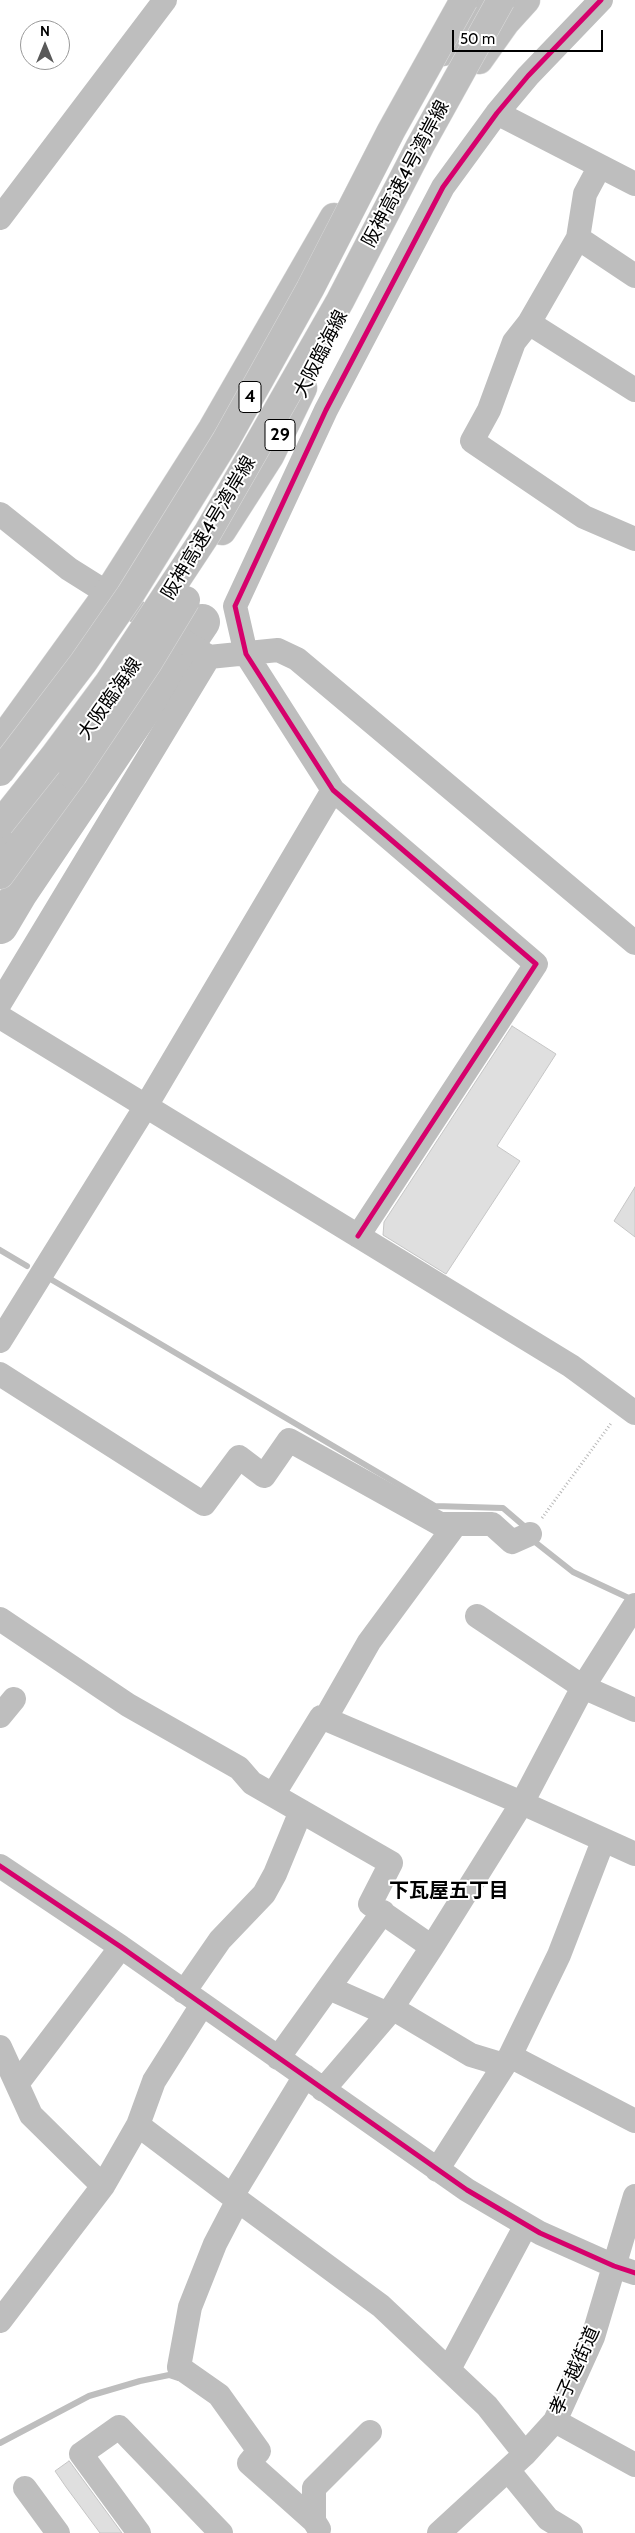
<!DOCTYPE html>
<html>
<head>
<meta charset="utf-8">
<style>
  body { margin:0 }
  #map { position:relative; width:635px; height:2533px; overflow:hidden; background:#fff; font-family:Cabin,sans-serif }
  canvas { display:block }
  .north { position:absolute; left:20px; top:20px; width:50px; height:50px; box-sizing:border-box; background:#fff; border:1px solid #999; border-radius:50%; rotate:0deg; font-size:14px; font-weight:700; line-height:20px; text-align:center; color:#000 }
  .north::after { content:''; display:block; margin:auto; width:18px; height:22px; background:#595959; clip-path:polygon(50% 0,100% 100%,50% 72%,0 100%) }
  .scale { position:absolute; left:452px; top:30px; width:151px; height:22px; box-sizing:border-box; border:2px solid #000; border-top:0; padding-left:6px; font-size:15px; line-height:18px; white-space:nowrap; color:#000; -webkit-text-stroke:4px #fff; paint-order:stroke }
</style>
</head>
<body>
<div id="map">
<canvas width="635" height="2533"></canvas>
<div class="north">N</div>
<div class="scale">50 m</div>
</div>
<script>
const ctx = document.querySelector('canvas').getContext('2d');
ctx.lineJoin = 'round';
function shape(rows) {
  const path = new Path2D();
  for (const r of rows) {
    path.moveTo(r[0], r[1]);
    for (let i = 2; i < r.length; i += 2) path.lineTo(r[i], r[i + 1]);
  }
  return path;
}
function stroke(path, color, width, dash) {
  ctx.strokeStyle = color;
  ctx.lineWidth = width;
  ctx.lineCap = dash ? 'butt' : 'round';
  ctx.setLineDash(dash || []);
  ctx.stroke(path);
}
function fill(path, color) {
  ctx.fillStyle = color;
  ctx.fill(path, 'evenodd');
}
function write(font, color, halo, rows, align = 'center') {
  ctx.font = font + ' Cabin,"Noto Sans JP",sans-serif';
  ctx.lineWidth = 4;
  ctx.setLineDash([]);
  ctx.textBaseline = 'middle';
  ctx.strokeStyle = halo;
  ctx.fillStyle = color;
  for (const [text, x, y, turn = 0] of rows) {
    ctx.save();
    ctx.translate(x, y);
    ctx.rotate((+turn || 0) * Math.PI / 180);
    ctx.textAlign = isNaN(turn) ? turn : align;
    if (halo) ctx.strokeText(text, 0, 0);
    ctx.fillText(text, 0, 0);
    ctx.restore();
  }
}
stroke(shape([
  [0,1250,27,1266],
  [52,1280,435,1506,503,1508,524,1526],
  [535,1542,573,1572,633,1600],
  [0,2443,89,2396,140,2381,169,2375,178,2378]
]), '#bebebe', 6);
stroke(shape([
  [0,926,19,894,202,622]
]), '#bebebe', 36);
const building = shape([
  [512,1026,556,1054,497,1146,520,1161,446,1274,383,1235,384,1222,512,1026],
  [635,1187,635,1237,614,1221,635,1187],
  [69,2461,70,2462,122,2533,100,2533,66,2487,55,2471,69,2461]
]);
fill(building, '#dfdfdf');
stroke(building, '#c6c6c6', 1);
const major = shape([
  [443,52,487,0],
  [479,60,506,22,526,0],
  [222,531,270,456,303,388],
  [0,742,107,594,212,429,334,217],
  [0,849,49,786]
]);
const highway = shape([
  [0,875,73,775]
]);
stroke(major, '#dbdbdb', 29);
stroke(highway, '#dbdbdb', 29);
stroke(shape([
  [542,1518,612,1422]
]), '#b9b9b9', 3, [1, 2.5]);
stroke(shape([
  [497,113,635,184],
  [600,166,585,194,578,238,529,323,514,342,489,410,472,441,584,517,635,539],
  [0,218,165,0],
  [578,238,635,276],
  [529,323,635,390],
  [0,514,69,569,209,657,278,650,297,659,635,943],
  [0,1003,209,657],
  [0,1017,571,1366,635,1413],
  [358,1236,536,964,333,790,246,654,235,606,326,410,443,187,497,113,528,76,601,0],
  [0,1341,146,1106,333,790],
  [0,1374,204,1504,239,1457,264,1476,289,1440,440,1524,492,1524,512,1542,530,1534],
  [477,1616,583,1687,635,1710],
  [0,1619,128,1705,239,1768,252,1783,391,1863,370,1904,432,1947],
  [0,1716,14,1699],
  [325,1719,369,1642,456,1524],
  [273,1795,321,1717,522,1803,635,1854],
  [0,1866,121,1947,467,2190,540,2233,614,2266,635,2273],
  [329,1988,388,2014],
  [184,1992,220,1940,264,1894,275,1874,301,1811],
  [392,2008,471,2055,504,2065],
  [0,2047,31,2115,103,2186],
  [510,2056,635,2121],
  [278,2058,383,1912],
  [305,2076,232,2196,381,2306,487,2406,525,2454],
  [17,2084,121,1947],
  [323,2090,388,2014,432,1947,522,1803,583,1687,635,1605],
  [138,2125,232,2196],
  [437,2170,510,2056,559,1955,603,1841],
  [238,2200,215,2244,190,2307,179,2367,219,2395,259,2451,249,2463,314,2521],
  [0,2321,103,2186,138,2125,154,2081,202,2005],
  [449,2369,526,2225],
  [555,2421,635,2465],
  [508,2470,548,2519,571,2533],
  [25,2488,58,2533],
  [319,2529,314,2521,314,2488,370,2432],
  [139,2533,81,2454,119,2427,221,2533],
  [439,2533,525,2454,555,2421,593,2337,635,2196]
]), '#bebebe', 24);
stroke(major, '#bebebe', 28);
stroke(highway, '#bebebe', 28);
const highwayBridge = shape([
  [0,772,83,663,130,595,226,440,310,289,391,131,464,0],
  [73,775,148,663,186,600],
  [0,824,54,756,109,682,208,532,340,301,420,146,501,0]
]);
stroke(highwayBridge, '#dbdbdb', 29, []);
stroke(highwayBridge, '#bebebe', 28);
stroke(shape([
  [358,1236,536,964,333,790,246,654,235,606,326,410,443,187,497,113,528,76,601,0],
  [0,1866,121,1947,467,2190,540,2233,614,2266,635,2273]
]), '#d6006c', 5);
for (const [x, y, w] of [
  [250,397,22],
  [280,435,30]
]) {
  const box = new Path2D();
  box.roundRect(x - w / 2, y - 15.5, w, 31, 4);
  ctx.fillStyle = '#fff';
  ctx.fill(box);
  stroke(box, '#000', 1);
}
write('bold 18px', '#000', null, [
  ["4",250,397],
  ["29",280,435]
]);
write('19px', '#000', '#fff', [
  ["阪神高速4号湾岸線",406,174,-62],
  ["大阪臨海線",321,354,-63],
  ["阪神高速4号湾岸線",209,528,-59],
  ["大阪臨海線",110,699,-55],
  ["孝子越街道",575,2371,-66]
]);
write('bold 20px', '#000', '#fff', [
  ["下瓦屋五丁目",449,1891]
]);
</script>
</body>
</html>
